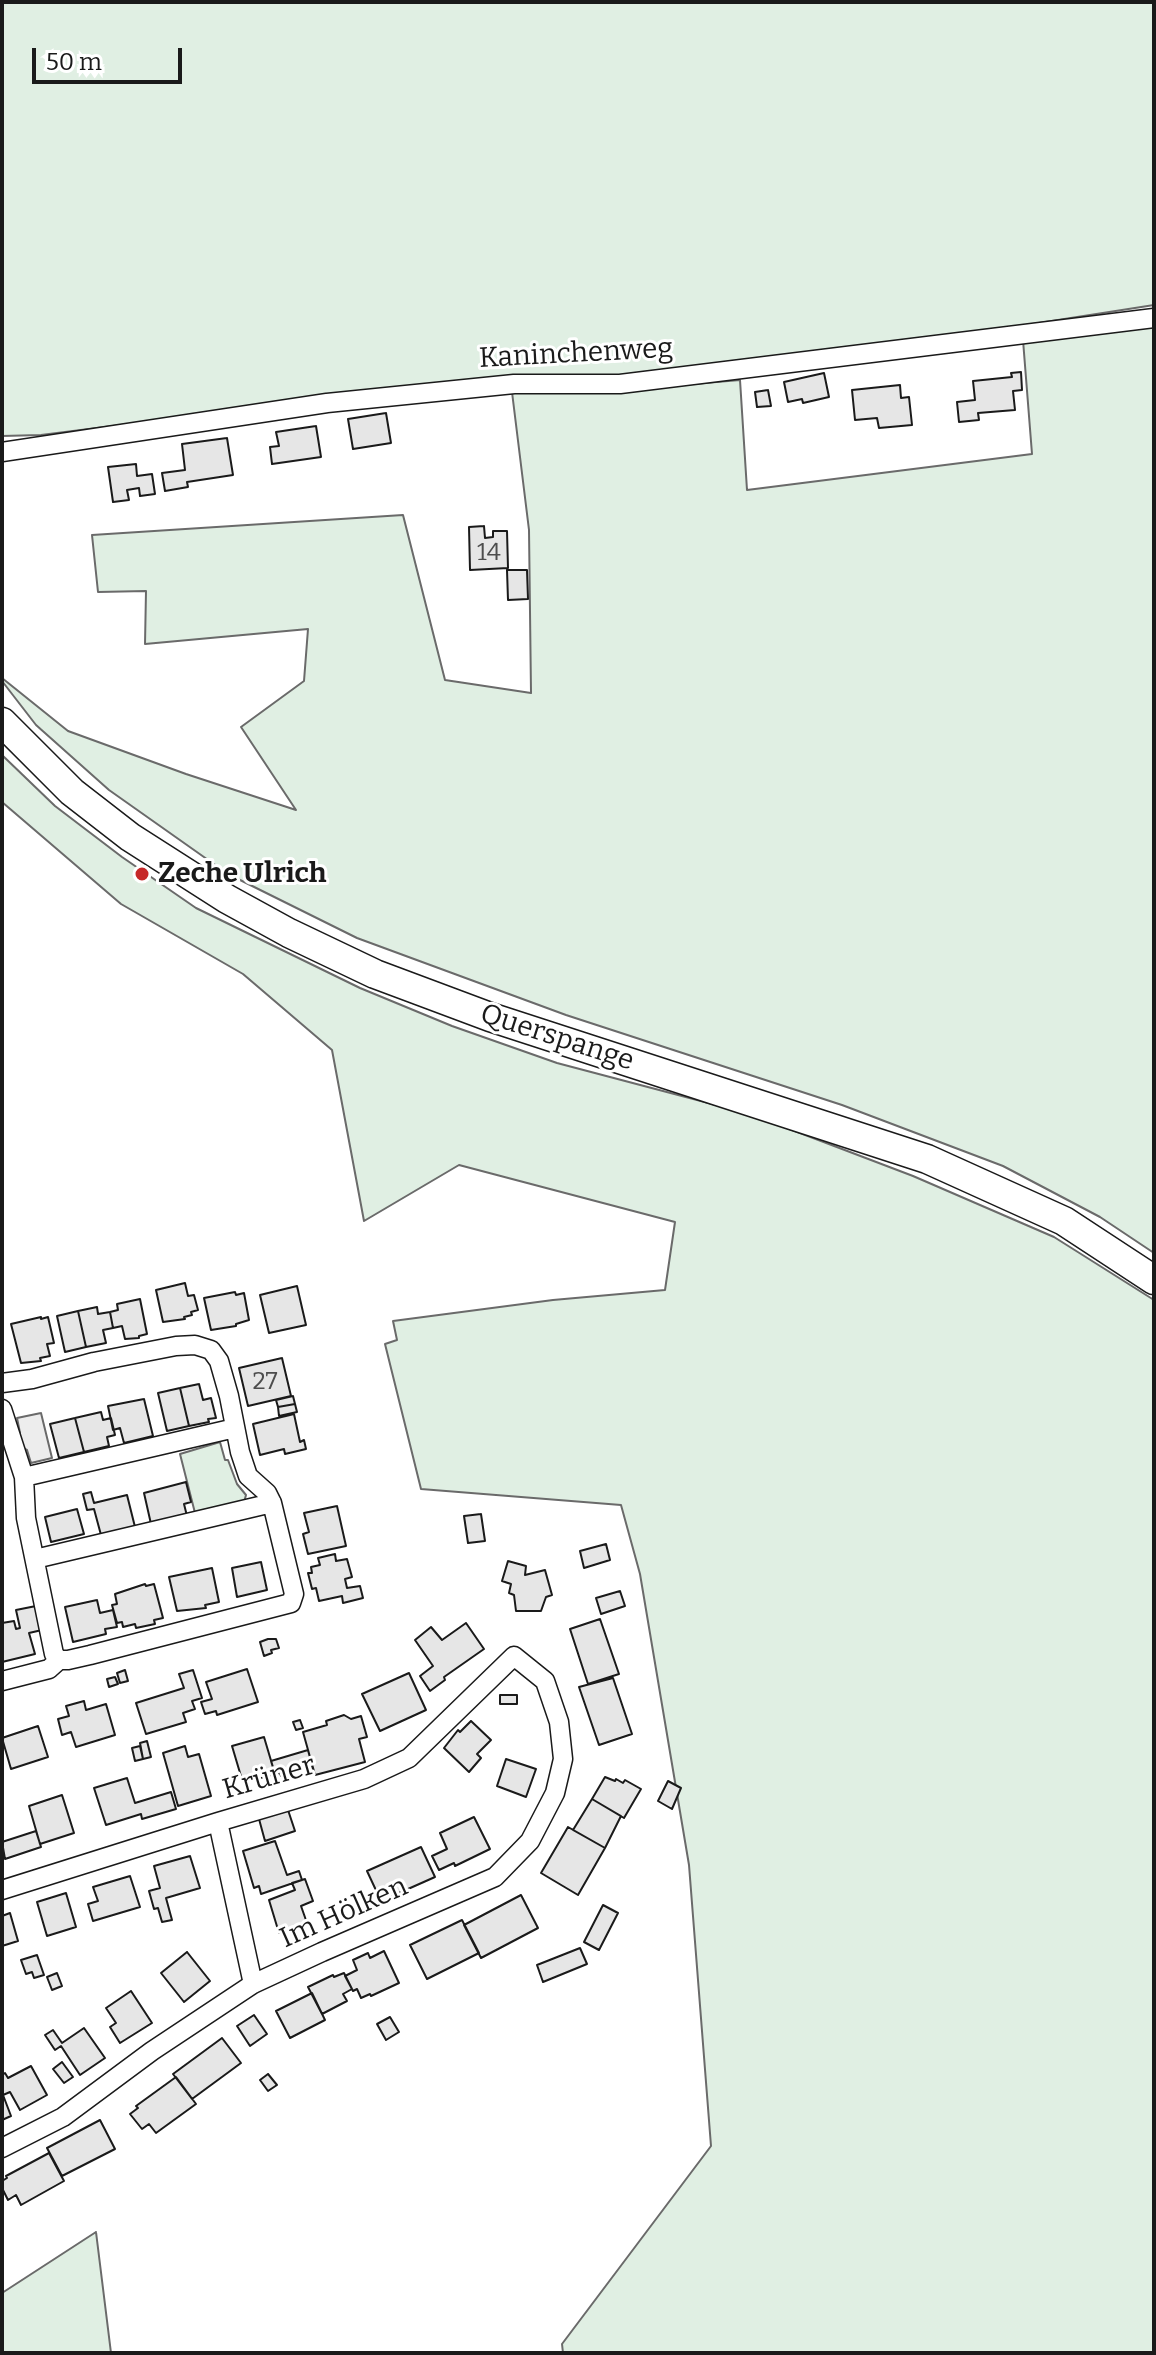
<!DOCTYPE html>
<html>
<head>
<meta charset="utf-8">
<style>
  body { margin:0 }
  #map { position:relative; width:1156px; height:2355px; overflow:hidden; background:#fff; font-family:Bitter,serif }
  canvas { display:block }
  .frame { position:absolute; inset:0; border:4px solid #1a1a1a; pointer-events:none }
  .scale { position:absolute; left:32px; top:48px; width:150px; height:36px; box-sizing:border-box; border:4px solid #1a1a1a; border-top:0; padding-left:10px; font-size:24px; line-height:28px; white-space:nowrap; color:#1a1a1a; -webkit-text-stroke:6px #fff; paint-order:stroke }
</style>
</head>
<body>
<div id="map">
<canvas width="1156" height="2355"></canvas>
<div class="frame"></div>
<div class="scale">50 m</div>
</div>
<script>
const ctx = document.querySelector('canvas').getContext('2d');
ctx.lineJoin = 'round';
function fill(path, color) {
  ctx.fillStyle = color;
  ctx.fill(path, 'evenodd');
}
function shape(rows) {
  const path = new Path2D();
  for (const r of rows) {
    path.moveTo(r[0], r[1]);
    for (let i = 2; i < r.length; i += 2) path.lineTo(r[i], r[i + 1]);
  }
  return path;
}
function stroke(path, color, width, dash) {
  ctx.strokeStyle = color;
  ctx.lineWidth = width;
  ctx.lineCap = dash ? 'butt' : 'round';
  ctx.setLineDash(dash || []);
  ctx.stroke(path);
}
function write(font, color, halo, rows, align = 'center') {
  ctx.font = font + ' Bitter,serif';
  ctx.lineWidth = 6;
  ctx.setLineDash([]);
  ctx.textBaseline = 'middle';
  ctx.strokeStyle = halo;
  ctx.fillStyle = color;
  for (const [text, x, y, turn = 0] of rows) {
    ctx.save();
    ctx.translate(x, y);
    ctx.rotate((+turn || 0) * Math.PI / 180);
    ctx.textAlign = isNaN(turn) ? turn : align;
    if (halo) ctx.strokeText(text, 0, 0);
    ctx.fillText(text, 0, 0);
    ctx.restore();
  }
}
const green = shape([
  [2,2,1154,2,1154,305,930,340,616,377,511,376,41,435,2,436,2,2],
  [1154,324,1154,1253,1100,1217,1003,1166,842,1105,566,1015,357,938,228,874,109,790,36,725,2,681,2,678,68,731,186,774,296,810,241,727,304,681,308,629,145,644,146,591,98,592,92,535,403,515,445,680,531,693,529,530,512,392,622,390,740,380,747,490,1032,454,1023,340,1154,324],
  [2,755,55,806,122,857,196,908,360,988,452,1026,557,1063,750,1114,913,1176,1054,1237,1154,1300,1154,2353,563,2353,562,2344,711,2146,689,1865,640,1574,621,1505,421,1489,385,1344,397,1340,393,1321,553,1300,665,1290,675,1222,459,1165,364,1221,332,1050,243,974,121,904,2,802,2,755],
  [220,1442,225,1460,228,1460,237,1484,246,1495,243,1506,195,1513,180,1454,220,1442],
  [96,2232,111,2353,2,2353,2,2293,96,2232]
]);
fill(green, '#e0efe3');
stroke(green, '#6a6a6a', 2);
const parking = shape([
  [41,1413,52,1458,31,1463,27,1450,23,1448,18,1434,20,1433,17,1418,41,1413]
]);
fill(parking, '#ededed');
stroke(parking, '#6a6a6a', 2);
const building = shape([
  [1021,372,1022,390,1013,391,1015,410,978,413,979,420,959,422,957,402,975,400,973,381,1012,377,1011,373,1021,372],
  [824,373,829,397,803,403,802,399,788,402,784,382,824,373],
  [900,385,901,398,909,397,912,425,879,428,877,418,855,420,852,390,900,385],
  [768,390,771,406,757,407,755,392,768,390],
  [386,413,391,443,353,449,348,419,386,413],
  [316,426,321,457,272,464,270,447,279,446,276,432,316,426],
  [227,438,233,475,187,482,188,487,165,491,162,473,185,470,182,444,227,438],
  [136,464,137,476,152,474,155,494,140,496,139,488,127,490,129,500,113,502,108,467,136,464],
  [484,526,485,538,493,537,493,531,507,531,508,568,470,570,469,527,484,526],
  [507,570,527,570,528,599,508,600,507,570],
  [185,1283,188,1296,194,1295,198,1310,191,1312,192,1315,184,1317,185,1319,163,1322,156,1290,185,1283],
  [297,1286,306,1325,269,1333,260,1295,297,1286],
  [235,1292,236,1295,244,1293,249,1320,236,1324,236,1326,211,1330,204,1298,235,1292],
  [140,1299,147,1334,139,1336,139,1338,125,1339,122,1326,113,1328,110,1312,118,1310,117,1304,140,1299],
  [97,1307,98,1314,110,1312,113,1328,103,1330,106,1343,86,1347,78,1311,97,1307],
  [78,1311,86,1347,65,1352,57,1316,78,1311],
  [41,1317,41,1319,48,1317,54,1343,47,1344,50,1356,40,1358,41,1361,21,1363,11,1324,41,1317],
  [282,1358,291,1396,248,1406,239,1368,282,1358],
  [199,1384,203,1400,211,1398,216,1418,208,1419,209,1422,189,1426,180,1388,199,1384],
  [180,1388,189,1426,167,1431,158,1393,180,1388],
  [293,1396,295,1404,278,1407,276,1400,293,1396],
  [144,1399,153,1436,124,1443,120,1428,113,1430,108,1406,144,1399],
  [295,1404,297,1412,279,1416,278,1407,295,1404],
  [101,1412,103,1420,111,1418,115,1435,107,1437,109,1446,84,1452,75,1418,101,1412],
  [294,1414,300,1442,304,1440,306,1449,285,1454,284,1449,260,1455,253,1424,294,1414],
  [75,1418,84,1452,59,1458,50,1424,75,1418],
  [186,1482,191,1502,184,1504,187,1516,151,1524,144,1493,186,1482],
  [91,1492,94,1503,127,1495,135,1527,101,1535,94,1509,87,1510,83,1494,91,1492],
  [337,1506,346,1546,308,1554,303,1534,309,1532,304,1513,337,1506],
  [77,1509,84,1534,51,1542,45,1517,77,1509],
  [481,1514,485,1541,468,1543,464,1516,481,1514],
  [606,1544,610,1560,584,1568,580,1551,606,1544],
  [335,1554,336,1561,347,1559,352,1577,345,1579,347,1588,360,1586,363,1598,343,1603,342,1596,319,1601,316,1588,312,1589,308,1573,312,1573,311,1567,320,1565,318,1558,335,1554],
  [508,1561,526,1566,525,1575,545,1570,552,1595,546,1597,541,1611,516,1611,514,1595,509,1593,511,1584,502,1581,508,1561],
  [261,1562,267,1590,237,1597,232,1568,261,1562],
  [212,1568,219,1602,205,1605,206,1608,177,1611,169,1577,212,1568],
  [145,1584,146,1586,154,1584,163,1618,154,1620,155,1624,136,1628,135,1624,123,1627,122,1622,117,1623,112,1605,117,1604,115,1594,145,1584],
  [620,1591,625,1606,601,1614,596,1598,620,1591],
  [97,1600,100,1613,113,1610,117,1627,105,1629,106,1634,73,1642,65,1607,97,1600],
  [36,1606,42,1630,29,1633,35,1654,2,1662,2,1623,14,1621,16,1629,20,1628,16,1610,36,1606],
  [600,1619,619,1674,588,1684,570,1629,600,1619],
  [466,1623,484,1649,444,1677,445,1680,430,1691,420,1676,433,1666,415,1640,431,1627,442,1640,466,1623],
  [268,1639,276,1639,279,1648,271,1650,272,1653,264,1656,260,1642,268,1639],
  [247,1669,258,1702,217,1715,216,1711,205,1714,201,1702,212,1699,206,1682,247,1669],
  [125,1670,128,1681,120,1683,117,1673,125,1670],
  [193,1670,202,1698,192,1701,195,1709,183,1713,186,1722,146,1734,136,1703,184,1688,179,1674,193,1670],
  [409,1673,426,1710,380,1731,362,1694,409,1673],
  [115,1677,118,1684,109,1687,107,1679,115,1677],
  [613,1678,632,1734,599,1745,579,1687,613,1678],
  [500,1695,517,1695,517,1704,500,1704,500,1695],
  [84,1701,86,1710,106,1704,115,1735,76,1747,71,1732,62,1735,58,1719,69,1716,66,1706,84,1701],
  [344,1715,351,1719,361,1716,367,1737,359,1739,365,1762,315,1775,303,1732,327,1725,326,1721,344,1715],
  [300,1720,303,1728,296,1730,293,1722,300,1720],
  [471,1721,491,1740,477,1754,481,1758,469,1772,444,1748,458,1730,460,1732,471,1721],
  [38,1726,48,1757,11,1769,2,1738,38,1726],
  [264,1737,275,1774,243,1783,232,1746,264,1737],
  [147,1741,151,1757,143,1759,140,1743,147,1741],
  [140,1746,143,1759,135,1761,132,1748,140,1746],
  [185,1746,188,1757,199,1754,211,1796,178,1806,163,1753,185,1746],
  [308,1750,314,1773,308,1775,306,1769,281,1776,280,1773,275,1774,271,1761,308,1750],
  [506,1759,536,1769,526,1797,497,1786,506,1759],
  [605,1777,615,1781,616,1779,623,1783,625,1780,641,1789,624,1818,592,1799,605,1777],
  [127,1778,135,1803,171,1792,176,1809,142,1819,141,1814,106,1825,94,1788,127,1778],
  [668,1781,681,1788,672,1809,658,1801,668,1781],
  [62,1795,74,1833,40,1844,29,1806,62,1795],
  [592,1799,621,1816,605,1848,573,1830,592,1799],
  [288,1810,295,1831,265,1841,259,1819,288,1810],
  [474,1817,490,1849,455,1866,454,1863,439,1870,432,1856,447,1849,440,1833,474,1817],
  [568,1827,605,1848,578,1895,541,1873,568,1827],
  [36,1831,41,1847,5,1859,2,1842,36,1831],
  [275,1841,287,1875,299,1871,302,1880,261,1894,259,1886,254,1888,243,1851,275,1841],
  [421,1847,435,1877,381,1901,367,1871,421,1847],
  [190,1856,200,1888,166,1898,172,1920,162,1922,158,1908,154,1909,149,1891,160,1888,154,1866,190,1856],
  [130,1876,140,1907,93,1921,88,1904,98,1901,93,1887,130,1876],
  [305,1879,313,1901,301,1906,307,1923,279,1933,269,1900,295,1890,292,1883,305,1879],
  [66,1893,76,1927,47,1936,37,1902,66,1893],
  [521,1895,538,1928,481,1958,464,1925,521,1895],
  [603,1905,618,1913,599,1950,584,1942,603,1905],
  [10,1913,18,1941,2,1946,2,1916,10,1913],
  [462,1920,479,1953,427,1979,410,1945,462,1920],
  [580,1948,587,1964,543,1982,537,1965,580,1948],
  [384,1951,399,1983,371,1996,370,1994,361,1998,357,1989,353,1991,345,1976,357,1970,353,1960,368,1953,370,1958,384,1951],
  [187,1952,210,1981,184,2002,161,1973,187,1952],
  [37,1955,44,1975,34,1978,32,1972,26,1974,21,1960,37,1955],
  [57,1973,62,1986,52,1990,47,1977,57,1973],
  [344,1973,352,1989,343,1994,347,2001,322,2014,308,1987,333,1975,334,1977,344,1973],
  [131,1991,152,2023,120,2043,110,2027,116,2023,106,2008,131,1991],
  [312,1993,325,2020,290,2038,276,2011,312,1993],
  [254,2015,267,2034,250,2046,237,2026,254,2015],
  [390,2017,399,2032,386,2040,377,2024,390,2017],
  [84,2028,105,2058,80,2075,61,2046,55,2050,45,2035,53,2030,62,2043,84,2028],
  [222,2038,241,2063,192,2099,173,2074,222,2038],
  [62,2062,73,2077,64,2083,53,2069,62,2062],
  [31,2066,47,2095,20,2110,10,2092,3,2095,2,2093,2,2075,5,2073,8,2078,31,2066],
  [268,2074,277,2085,268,2091,260,2080,268,2074],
  [176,2077,196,2104,156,2133,149,2124,142,2129,130,2114,138,2108,136,2106,176,2077],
  [3,2095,11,2116,2,2120,2,2096,3,2095],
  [100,2120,115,2149,62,2176,47,2148,100,2120],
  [49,2153,64,2181,21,2205,16,2195,8,2200,2,2188,2,2181,7,2178,6,2176,49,2153]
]);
fill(building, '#e6e6e6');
stroke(building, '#1a1a1a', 2);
const street = shape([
  [2,452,327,403,514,384,620,384,1154,318],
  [2,1383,32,1379,94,1362,176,1346,195,1345,211,1350,219,1361,229,1396,240,1452,248,1476,267,1493,272,1503,294,1594,291,1603,90,1655,68,1660,59,1660,54,1654,26,1518,24,1477,2,1409],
  [24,1477,235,1428],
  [35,1559,272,1503],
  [2,1681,49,1669,59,1660],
  [218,1822,253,1984],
  [2,1890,218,1822,364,1779,409,1758,514,1656,545,1681,559,1722,563,1759,555,1793,530,1841,495,1877,322,1952,253,1984,152,2051,63,2117,2,2148]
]);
const primary = shape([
  [2,722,72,792,130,837,227,899,289,933,375,974,490,1017,927,1159,1064,1221,1154,1280]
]);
stroke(street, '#1a1a1a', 21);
stroke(primary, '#1a1a1a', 31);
stroke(street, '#fff', 18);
stroke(primary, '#fff', 28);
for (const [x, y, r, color] of [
  [142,874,8,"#c62828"]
]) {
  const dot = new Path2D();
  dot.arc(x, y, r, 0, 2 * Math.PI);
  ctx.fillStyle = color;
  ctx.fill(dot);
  stroke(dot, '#fff', 3);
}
write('24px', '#4d4d4d', null, [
  ["14",489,553],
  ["27",265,1382]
]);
write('28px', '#1a1a1a', '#fff', [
  ["Kaninchenweg",576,354,-3],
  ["Querspange",557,1038,18],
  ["Krüner",269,1778,-16],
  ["Im Hölken",344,1913,-24]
]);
write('bold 28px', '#1a1a1a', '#fff', [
  ["Zeche Ulrich",158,874]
], 'left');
</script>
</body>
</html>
